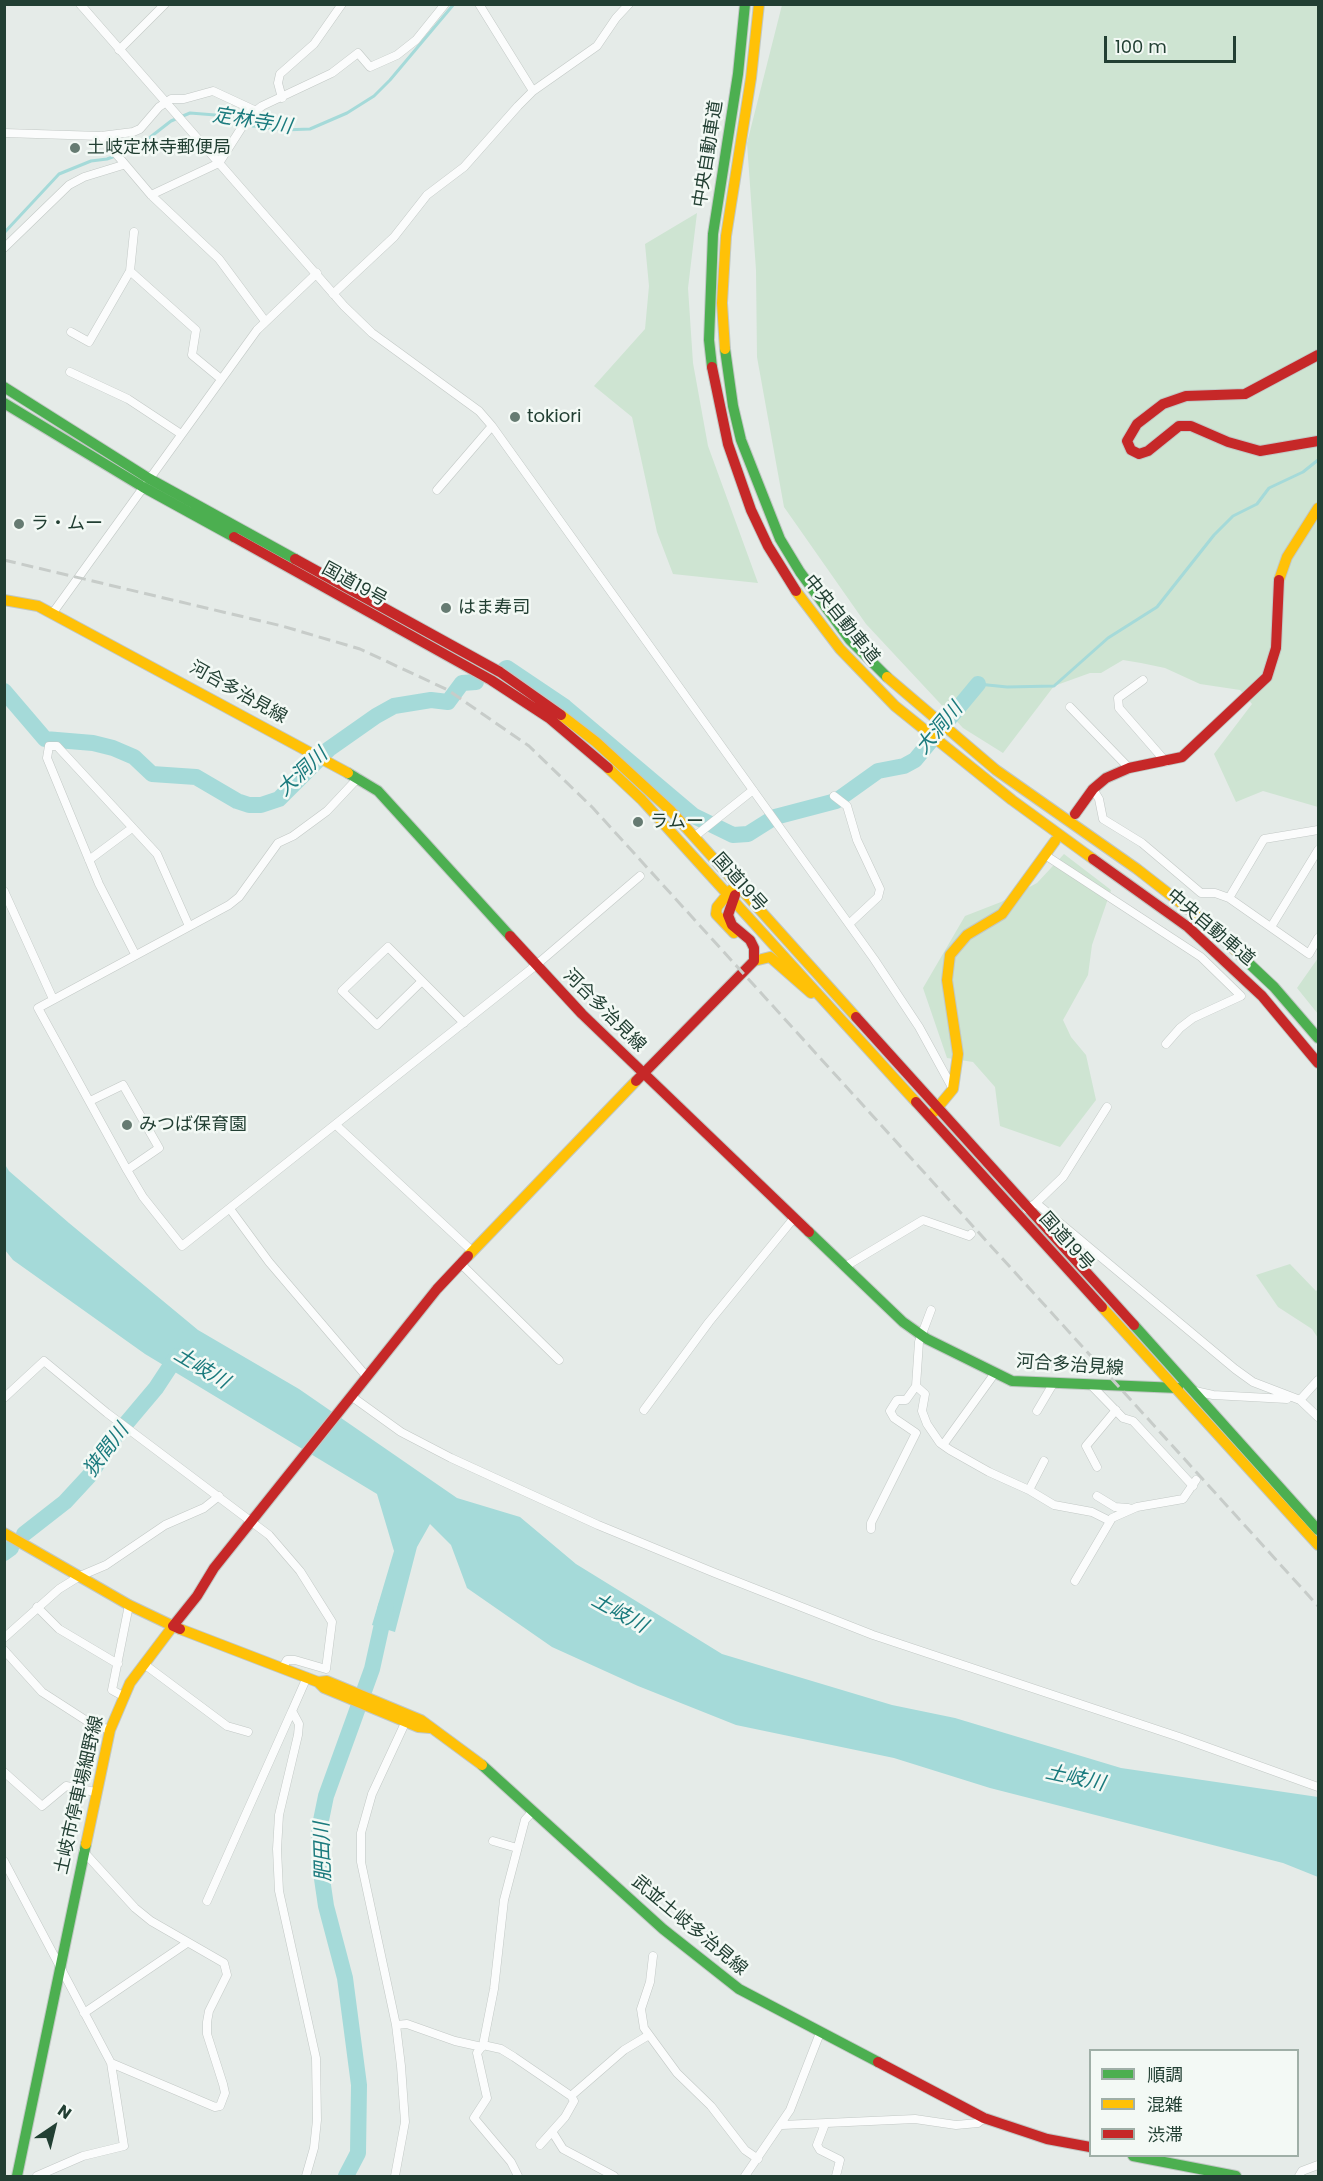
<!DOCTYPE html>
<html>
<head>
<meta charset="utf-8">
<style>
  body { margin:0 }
  #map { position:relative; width:1323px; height:2181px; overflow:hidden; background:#e5ebe8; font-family:Poppins,"Noto Sans JP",sans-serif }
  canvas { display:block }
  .frame { position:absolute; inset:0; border:6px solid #223f33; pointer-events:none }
  .legend { position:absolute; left:1089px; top:2049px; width:210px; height:108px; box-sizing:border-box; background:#f3f9f5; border:2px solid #9fafa7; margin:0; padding:8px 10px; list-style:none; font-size:18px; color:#223f33 }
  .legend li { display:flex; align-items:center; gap:12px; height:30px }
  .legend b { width:30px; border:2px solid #9fafa7 }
  .north { position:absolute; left:24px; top:2097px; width:60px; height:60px; -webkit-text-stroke:4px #f3f9f5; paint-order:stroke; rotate:35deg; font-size:16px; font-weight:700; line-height:24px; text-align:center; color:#223f33 }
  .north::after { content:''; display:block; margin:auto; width:21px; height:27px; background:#223f33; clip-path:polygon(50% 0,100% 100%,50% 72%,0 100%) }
  .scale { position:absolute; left:1104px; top:36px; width:132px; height:27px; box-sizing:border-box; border:3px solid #223f33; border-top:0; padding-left:8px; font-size:18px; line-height:21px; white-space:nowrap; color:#223f33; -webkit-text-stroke:4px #f3f9f5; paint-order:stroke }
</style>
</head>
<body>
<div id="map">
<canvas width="1323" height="2181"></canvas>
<div class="frame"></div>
<ul class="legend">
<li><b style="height:8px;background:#4caf50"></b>順調</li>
<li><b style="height:8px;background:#ffc107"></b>混雑</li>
<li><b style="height:8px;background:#c62828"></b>渋滞</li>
</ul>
<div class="north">N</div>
<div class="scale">100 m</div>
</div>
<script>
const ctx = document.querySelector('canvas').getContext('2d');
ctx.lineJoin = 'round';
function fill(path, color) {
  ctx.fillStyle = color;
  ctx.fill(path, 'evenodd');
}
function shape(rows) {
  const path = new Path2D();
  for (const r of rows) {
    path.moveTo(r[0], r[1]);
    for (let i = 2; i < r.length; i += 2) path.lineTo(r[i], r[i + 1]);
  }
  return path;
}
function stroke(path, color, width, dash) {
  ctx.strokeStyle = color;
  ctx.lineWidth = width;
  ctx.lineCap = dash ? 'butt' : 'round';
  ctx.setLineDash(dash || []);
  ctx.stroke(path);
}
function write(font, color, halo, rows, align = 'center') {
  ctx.font = font + ' Poppins,"Noto Sans JP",sans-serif';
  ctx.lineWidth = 5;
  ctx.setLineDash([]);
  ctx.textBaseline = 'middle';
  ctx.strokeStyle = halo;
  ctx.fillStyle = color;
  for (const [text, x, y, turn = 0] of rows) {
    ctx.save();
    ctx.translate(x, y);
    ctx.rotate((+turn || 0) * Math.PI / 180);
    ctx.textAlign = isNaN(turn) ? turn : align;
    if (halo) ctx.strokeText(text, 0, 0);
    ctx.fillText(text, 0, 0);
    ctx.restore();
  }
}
fill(shape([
  [782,5,1318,5,1318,807,1263,791,1236,802,1214,754,1252,704,1240,690,1200,684,1165,668,1141,663,1123,660,1101,673,1090,673,1054,686,1003,753,963,728,866,624,784,507,757,357,756,270,747,143],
  [697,213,688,288,693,363,708,446,758,583,673,574,657,532,632,417,594,386,645,329,649,286,645,244],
  [1064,854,1111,890,1092,945,1088,975,1063,1020,1071,1037,1086,1055,1096,1100,1060,1147,1000,1126,995,1087,973,1062,947,1058,923,988,965,916,1001,902,1037,883],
  [1318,958,1318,1014,1297,988],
  [1290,1264,1316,1291,1318,1289,1318,1338,1312,1329,1278,1307,1256,1275]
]), '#cee4d2');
fill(shape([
  [4,1163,9,1171,69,1223,198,1330,299,1389,457,1498,520,1517,576,1564,722,1654,892,1705,955,1718,1121,1768,1318,1797,1318,1877,1283,1863,990,1788,894,1758,736,1725,638,1686,552,1647,467,1588,451,1545,430,1524,417,1547,395,1632,372,1625,394,1551,377,1494,145,1354,13,1260,5,1250]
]), '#a5dad9');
stroke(shape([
  [4,233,59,174,91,161,107,159,135,149,171,121,190,113,228,116,253,126,283,130,310,129,347,113,374,96,390,80,454,4],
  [978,684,1007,687,1054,686,1108,638,1157,607,1214,535,1233,516,1257,504,1269,488,1303,472,1318,460]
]), '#a5dad9', 3);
stroke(shape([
  [505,669,507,668,565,707,694,816,733,835,748,834,775,817,836,801,878,771,904,766,915,760,978,684],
  [4,691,45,739,93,743,113,748,134,757,152,774,196,777,237,801,249,805,261,805,279,799,329,749,376,716,394,706,431,700,448,702,462,683,476,682],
  [24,1534,65,1502,90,1475,113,1439,156,1388,177,1356],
  [4,1553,11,1548],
  [346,2176,358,2153,359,2085,345,1978,326,1906,320,1865,319,1830,326,1796,372,1669,386,1606]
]), '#a5dad9', 16);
const street = shape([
  [80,4,344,306,372,333,479,411,492,426,874,959,919,1027,953,1089],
  [479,4,533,91],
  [119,50,165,4],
  [282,98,278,83,280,74,314,44,342,4],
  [4,133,101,136,133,132,140,129,159,107,171,99,184,99,213,91,254,110],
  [101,136,151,195,219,259,265,321],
  [151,195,219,163,249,116,262,106,332,73,358,53,370,67,397,55,416,40,445,4],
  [134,232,130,271,196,330,192,355,221,379],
  [4,248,69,185,84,177,123,165],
  [333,294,394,237,427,195,464,167,518,106,533,91,597,46,616,18,629,4],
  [71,332,89,342,130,271],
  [70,372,128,399,181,434],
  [437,490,492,426],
  [52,614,257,330,317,273],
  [1143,680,1118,698,1119,708,1166,762],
  [1070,707,1129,768],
  [358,778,327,811,293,836,278,843,239,897,229,905,38,1008,127,1170,143,1197,182,1246,535,966,640,876],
  [1093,789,1099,799,1103,819,1142,843,1201,893,1215,893,1229,898,1264,839,1318,830],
  [834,796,847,806,857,840,880,889,878,897,849,924],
  [694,837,753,790],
  [1045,855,1201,957,1241,996,1193,1018,1180,1028,1166,1044],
  [89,860,132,828],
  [4,891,53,999],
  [1229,898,1309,954,1318,938],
  [1271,927,1318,850],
  [135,954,99,884,47,758,49,746,57,746,157,854,189,926],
  [422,981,377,1025,342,991,388,947,464,1023],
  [90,1101,123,1085,159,1148,127,1170],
  [336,1125,471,1250],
  [1036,1203,1063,1177,1107,1107],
  [230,1209,269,1262,367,1377],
  [1027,1209,1036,1203,1235,1369,1253,1382,1300,1400,1318,1417],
  [460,1263,559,1360],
  [846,1266,923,1220,969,1236,971,1234],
  [931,1310,919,1342,916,1386,925,1394,922,1411,927,1424,940,1443,950,1450,989,1472,1029,1490],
  [1091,1385,1123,1418,1133,1421,1193,1486],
  [1195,1391,1213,1395,1287,1399],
  [351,1396,401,1432,451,1458,598,1525,715,1573,873,1635,1179,1737,1318,1787],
  [4,1398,44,1361,107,1413,269,1535,300,1571,332,1622,326,1669,295,1660,287,1660,283,1667],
  [1300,1400,1318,1380],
  [644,1410,709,1322,794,1218],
  [1037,1411,1053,1384],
  [943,1445,995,1373],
  [1044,1461,1029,1490,1054,1505,1092,1512,1110,1521],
  [1097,1467,1086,1446,1116,1410],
  [1097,1496,1115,1507,1128,1508],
  [871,1529,871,1523,916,1433,894,1418,890,1411,897,1400,906,1400,916,1386],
  [1075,1581,1112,1518,1137,1507,1183,1499,1196,1480],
  [37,1607,59,1629,118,1664],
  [4,1638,59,1589,80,1576,106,1565,165,1525,204,1508,219,1496],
  [4,1650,42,1692,90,1723,110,1730],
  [144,1664,227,1726,248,1732],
  [123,1696,112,1690,129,1605],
  [4,1772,42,1806,66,1786,95,1792],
  [533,1811,525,1820,504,1900,494,1989,483,2045,501,2049,514,2057,571,2096,574,2101,565,2117,540,2145],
  [493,1841,517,1848],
  [4,1861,111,2063,215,2107,220,2106,225,2093,223,2084,207,2034,207,2022,209,2011,227,1975,224,1963,151,1921,135,1908,83,1851],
  [207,1901,292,1711],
  [653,1956,650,1982,641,2009,644,2028,677,2073,711,2106,745,2150,758,2159],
  [84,2013,187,1943],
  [396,2025,407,2024,455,2041,482,2047],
  [483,2045,477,2053,487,2098,474,2118,511,2162,518,2176],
  [571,2096,624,2050,649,2035],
  [825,2124,817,2145,820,2150,840,2160,836,2176],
  [782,2125,915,2119,956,2125,978,2123,984,2118],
  [553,2133,563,2149,614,2176],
  [37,2176,83,2156,124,2146,111,2063],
  [306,2176,314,2148,317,2120,316,2058,279,1891,277,1849,279,1815,298,1735,299,1724,292,1711,307,1677],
  [395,2176,405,2122,401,2066,396,2025,361,1862,361,1833,372,1794,406,1721],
  [745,2176,790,2110,820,2033],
  [1299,2176,1302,2171,1318,2165]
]);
const fast = shape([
  [725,349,733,406,741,440,780,539,800,572,850,640,887,677],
  [712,367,709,340,713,234,738,74,745,4],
  [4,387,148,478,295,559],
  [4,403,143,487,234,537],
  [348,773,378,791,510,936],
  [1238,953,1274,987,1318,1038],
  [809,1232,903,1322,927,1339,1012,1381,1178,1388],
  [1134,1325,1318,1530],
  [482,1765,663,1929,739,1989,878,2062],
  [1133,2156,1236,2176],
  [17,2176,86,1844]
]);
const slow = shape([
  [725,349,722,303,726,236,751,78,759,4],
  [1279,580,1287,557,1318,508],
  [796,591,840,649,895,706,1012,800,1093,859],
  [4,600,38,606,348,773],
  [887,677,996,770,1137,869,1209,925,1238,953],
  [561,715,596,742,671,811,856,1017],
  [608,768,642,800,916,1102],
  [731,890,717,907,716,914,734,933],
  [754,961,770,957,811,993],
  [934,1112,953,1089,958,1054,947,980,950,955,967,935,1002,914,1055,841],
  [468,1256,636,1081],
  [1102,1307,1318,1545],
  [4,1533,129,1605,173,1626,130,1683,110,1730,86,1844],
  [180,1629,318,1682,327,1681,421,1720,482,1765],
  [318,1682,324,1688,418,1727,430,1728]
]);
const jam = shape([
  [1318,355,1245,394,1186,396,1163,404,1137,424,1127,441,1131,450,1139,454,1148,451,1179,426,1191,426,1228,442,1260,451,1318,441],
  [712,367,728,444,751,510,768,546,796,591],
  [234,537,491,680,549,718,608,768],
  [295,559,500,672,561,715],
  [1075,814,1093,789,1106,778,1129,768,1182,757,1267,677,1276,648,1279,580],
  [1093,859,1188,927,1262,996,1318,1063],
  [510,936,582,1014,809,1232],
  [856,1017,1134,1325],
  [636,1081,754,961,754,948,750,940,732,925,728,915,735,895],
  [916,1102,1102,1307],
  [180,1629,173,1626,197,1596,214,1568,437,1289,468,1256],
  [878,2062,984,2118,1047,2139,1090,2147]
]);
stroke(street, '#c2c8c5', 9);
stroke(fast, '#c1c8c5', 12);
stroke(slow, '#c1c8c5', 12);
stroke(jam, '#c1c8c5', 12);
stroke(street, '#fbfcfc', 8);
stroke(fast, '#4caf50', 10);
stroke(slow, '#ffc107', 10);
stroke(jam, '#c62828', 10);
stroke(shape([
  [4,560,282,626,360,649,448,690,529,746,593,808,1318,1606]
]), '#c7ccc9', 3, [12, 6]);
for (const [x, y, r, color] of [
  [75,148,6,"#667b72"],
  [515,417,6,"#667b72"],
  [19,524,6,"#667b72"],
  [446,608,6,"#667b72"],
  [638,822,6,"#667b72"],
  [127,1125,6,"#667b72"]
]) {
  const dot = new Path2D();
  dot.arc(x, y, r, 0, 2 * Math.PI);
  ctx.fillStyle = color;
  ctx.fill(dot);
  stroke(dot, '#f3f9f5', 2);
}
write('18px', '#223f33', '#f3f9f5', [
  ["土岐定林寺郵便局",87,148],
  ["tokiori",527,417],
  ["ラ・ムー",31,524],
  ["はま寿司",458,608],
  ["ラムー",650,822],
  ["みつば保育園",139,1125]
], 'left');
write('18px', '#223f33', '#f3f9f5', [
  ["中央自動車道",709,154,-81],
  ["国道19号",354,585,29],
  ["中央自動車道",841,620,51],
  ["河合多治見線",238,693,29],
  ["国道19号",739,883,48],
  ["中央自動車道",1210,928,40],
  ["河合多治見線",604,1011,45],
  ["国道19号",1066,1242,48],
  ["河合多治見線",1070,1366,4],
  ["土岐市停車場細野線",80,1795,-77],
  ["武並土岐多治見線",689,1926,40]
]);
write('italic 20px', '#1a7a7d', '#f3f9f5', [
  ["定林寺川",252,122,9],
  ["大洞川",940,729,-50],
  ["大洞川",303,773,-43],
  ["土岐川",201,1369,31],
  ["狭間川",107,1451,-53],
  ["土岐川",619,1614,29],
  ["土岐川",1075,1779,12],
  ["肥田川",324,1852,-92]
]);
</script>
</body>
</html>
